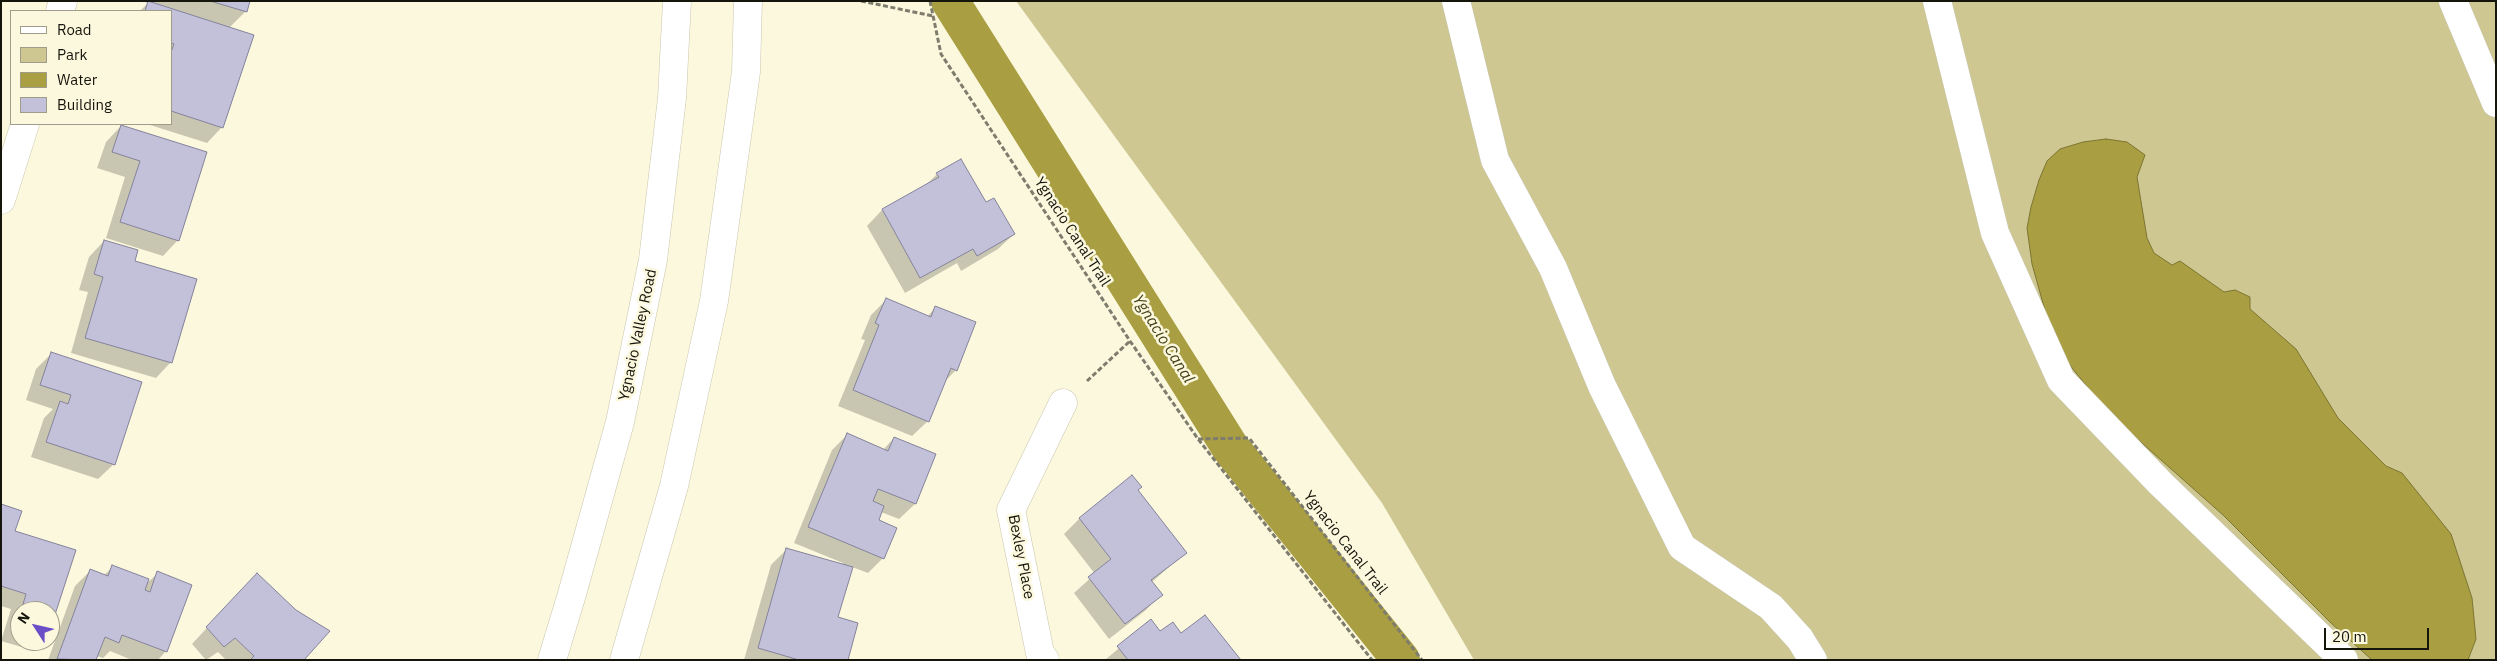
<!DOCTYPE html>
<html>
<head>
<meta charset="utf-8">
<style>
  body { margin:0 }
  #map { position:relative; width:2497px; height:661px; overflow:hidden; background:#fbf8de; font-family:"IBM Plex Sans",sans-serif }
  canvas { display:block }
  .frame { position:absolute; inset:0; border:2px solid #16150c; pointer-events:none }
  .legend { position:absolute; left:10px; top:10px; width:162px; height:115px; box-sizing:border-box; background:#fbf8de; border:1px solid #9f9d8a; margin:0; padding:6px 9px; list-style:none; font-size:15px; color:#16150c }
  .legend li { display:flex; align-items:center; gap:10px; height:25px }
  .legend b { width:25px; border:1px solid #9f9d8a }
  .north { position:absolute; left:10px; top:601px; width:50px; height:50px; box-sizing:border-box; background:#fbf8de; border:1px solid #9f9d8a; border-radius:50%; rotate:305deg; font-size:14px; font-weight:700; line-height:20px; text-align:center; color:#16150c }
  .north::after { content:''; display:block; margin:auto; width:18px; height:22px; background:#694ec7; clip-path:polygon(50% 0,100% 100%,50% 72%,0 100%) }
  .scale { position:absolute; left:2324px; top:628px; width:105px; height:22px; box-sizing:border-box; border:2px solid #16150c; border-top:0; padding-left:6px; font-size:15px; line-height:18px; white-space:nowrap; color:#16150c; -webkit-text-stroke:4px #fbf8de; paint-order:stroke }
</style>
</head>
<body>
<div id="map">
<canvas width="2497" height="661"></canvas>
<div class="frame"></div>
<ul class="legend">
<li><b style="height:6px;background:#fff"></b>Road</li>
<li><b style="height:14px;background:#cec791"></b>Park</li>
<li><b style="height:14px;background:#a99e42"></b>Water</li>
<li><b style="height:14px;background:#c3c1da"></b>Building</li>
</ul>
<div class="north">N</div>
<div class="scale">20 m</div>
</div>
<script>
const ctx = document.querySelector('canvas').getContext('2d');
ctx.lineJoin = 'round';
function fill(path, color) {
  ctx.fillStyle = color;
  ctx.fill(path, 'evenodd');
}
function shape(rows) {
  const path = new Path2D();
  for (const r of rows) {
    path.moveTo(r[0], r[1]);
    for (let i = 2; i < r.length; i += 2) path.lineTo(r[i], r[i + 1]);
  }
  return path;
}
function stroke(path, color, width, dash) {
  ctx.strokeStyle = color;
  ctx.lineWidth = width;
  ctx.lineCap = dash ? 'butt' : 'round';
  ctx.setLineDash(dash || []);
  ctx.stroke(path);
}
function write(font, color, halo, rows, align = 'center') {
  ctx.font = font + ' "IBM Plex Sans",sans-serif';
  ctx.lineWidth = 5;
  ctx.setLineDash([]);
  ctx.textBaseline = 'middle';
  ctx.strokeStyle = halo;
  ctx.fillStyle = color;
  for (const [text, x, y, turn = 0] of rows) {
    ctx.save();
    ctx.translate(x, y);
    ctx.rotate((+turn || 0) * Math.PI / 180);
    ctx.textAlign = isNaN(turn) ? turn : align;
    if (halo) ctx.strokeText(text, 0, 0);
    ctx.fillText(text, 0, 0);
    ctx.restore();
  }
}
fill(shape([
  [1016,1,2496,1,2496,660,1474,660,1382,503]
]), '#cec791');
const water = shape([
  [2106,139,2127,142,2145,155,2137,177,2147,238,2154,253,2172,265,2180,261,2224,292,2235,290,2250,297,2250,309,2296,349,2338,418,2386,466,2402,473,2451,534,2472,598,2476,639,2468,660,2372,660,2331,623,2223,515,2108,413,2061,354,2046,314,2032,264,2027,228,2031,207,2039,180,2047,161,2060,149,2083,142,2106,139]
]);
fill(water, '#a99e42');
stroke(water, '#7d7532', 1);
fill(shape([
  [141,1,249,1,246,11,229,28,222,127,207,143,147,124,171,124,171,11,140,11,148,3],
  [121,126,206,153,178,240,163,256,106,238,125,177,97,168,106,142],
  [937,174,985,204,1014,234,998,249,961,271,957,263,905,293,867,226,882,210,925,186],
  [104,241,133,262,171,362,156,378,71,353,88,292,79,290,89,257],
  [886,300,927,317,935,308,956,370,944,382,928,421,912,436,838,406,865,340,861,339,871,315],
  [51,354,114,464,98,479,31,457,44,418,53,409,26,400,36,369],
  [847,435,883,450,894,438,934,455,915,504,899,519,881,512,877,521,883,558,868,573,852,567,837,618,847,660,744,660,771,565,787,549,842,565,843,563,794,543,832,450],
  [1,506,14,531,74,551,50,626,50,611,20,611,20,641,41,641,32,650,1,641,11,609,1,606],
  [1079,519,1185,553,1152,582,1161,594,1146,610,1109,639,1074,593,1095,574,1064,534],
  [113,567,145,585,158,573,166,651,158,660,132,660,110,651,103,658,97,656,95,660,48,660,75,586,90,571,103,576],
  [242,590,302,660,226,660,218,652,206,660,192,644],
  [1151,621,1160,633,1239,660,1105,660]
]), '#0003');
stroke(shape([
  [950,1,1230,447,1401,660]
]), '#a99e42', 38);
const building = shape([
  [148,1,254,35,223,128,171,111,171,52,174,44,171,43,171,11,145,11,148,1],
  [210,1,250,1,247,12,210,1],
  [121,125,207,152,179,241,120,222,140,161,112,152,121,125],
  [961,159,986,202,994,198,1015,234,977,256,973,249,920,278,882,209,939,177,936,173,961,159],
  [104,240,138,250,135,261,197,279,172,363,85,338,103,277,94,274,104,240],
  [886,298,931,317,935,306,976,322,957,371,951,368,929,422,853,390,879,325,875,323,886,298],
  [51,352,142,382,115,465,46,442,60,401,68,404,71,395,40,385,51,352],
  [847,433,888,451,894,437,936,454,916,504,878,489,873,501,884,506,879,520,897,528,884,559,808,527,847,433],
  [1132,475,1142,487,1138,490,1187,553,1151,580,1163,595,1125,624,1088,577,1111,559,1079,518,1132,475],
  [1,504,22,511,15,531,76,550,50,630,50,611,21,611,26,594,1,586,1,504],
  [786,548,853,567,838,617,858,623,848,660,799,660,758,648,786,548],
  [112,565,149,579,145,590,150,592,157,571,192,585,167,652,122,635,119,643,105,637,96,660,57,659,90,569,108,576,112,565],
  [257,573,296,610,330,631,304,660,250,660,254,656,235,638,224,647,206,627,257,573],
  [1205,615,1241,660,1128,660,1117,646,1151,619,1160,631,1173,622,1181,633,1205,615]
]);
fill(building, '#c3c1da');
stroke(building, '#84829a', 1);
const minor = shape([
  [1456,1,1495,160,1553,268,1602,386,1682,547,1771,607,1800,639,1813,660],
  [1937,1,1995,233,2061,380,2161,484,2344,660],
  [2453,1,2496,103],
  [60,11,63,1],
  [1,200,25,124],
  [1045,660,1040,653,1011,510,1063,403]
]);
const highway = shape([
  [552,660,572,594,620,422,653,260,672,98,677,1],
  [624,660,674,486,714,301,746,72,748,1]
]);
stroke(minor, '#c9c6ad', 29);
stroke(highway, '#c9c6ad', 29);
stroke(shape([
  [861,1,933,16],
  [930,1,941,54,1130,341,1198,439,1372,660],
  [1087,381,1130,341],
  [1198,439,1249,438,1422,660]
]), '#7e7c6c', 3, [5, 2.5]);
stroke(minor, '#fff', 28);
stroke(highway, '#fff', 28);
write('15px', '#16150c', '#fbf8de', [
  ["Ygnacio Canal Trail",1072,232,57],
  ["Ygnacio Valley Road",638,335,-78],
  ["Ygnacio Canal Trail",1345,543,52],
  ["Bexley Place",1021,557,79]
]);
write('italic 16px', '#46411a', '#fbf8de', [
  ["Ygnacio Canal",1163,339,58]
]);
</script>
</body>
</html>
